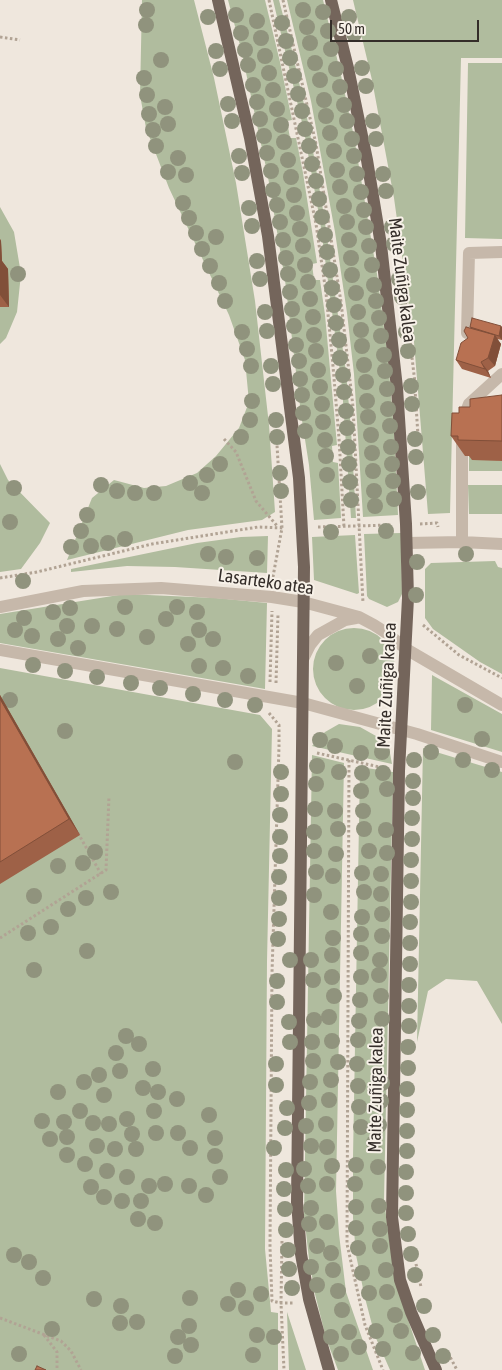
<!DOCTYPE html>
<html>
<head>
<meta charset="utf-8">
<style>
  body { margin:0 }
  #map { position:relative; width:502px; height:1370px; overflow:hidden; background:#efe7dd; font-family:"Asap Condensed",sans-serif }
  canvas { display:block }
  .scale { position:absolute; left:330px; top:20px; width:149px; height:22px; box-sizing:border-box; border:2px solid #342d29; border-top:0; padding-left:6px; font-size:15px; line-height:18px; white-space:nowrap; color:#342d29; -webkit-text-stroke:4px #f7f1e8; paint-order:stroke }
</style>
</head>
<body>
<div id="map">
<canvas width="502" height="1370"></canvas>
<div class="scale">50 m</div>
</div>
<script>
const ctx = document.querySelector('canvas').getContext('2d');
ctx.lineJoin = 'round';
function fill(path, color) {
  ctx.fillStyle = color;
  ctx.fill(path, 'evenodd');
}
function shape(rows) {
  const path = new Path2D();
  for (const r of rows) {
    if (r.length === 3) {
      path.moveTo(r[0] + r[2], r[1]);
      path.arc(r[0], r[1], r[2], 0, 2 * Math.PI);
      continue;
    }
    path.moveTo(r[0], r[1]);
    for (let i = 2; i < r.length; i += 2) path.lineTo(r[i], r[i + 1]);
  }
  return path;
}
function stroke(path, color, width, dash) {
  ctx.strokeStyle = color;
  ctx.lineWidth = width;
  ctx.lineCap = dash ? 'butt' : 'round';
  ctx.setLineDash(dash || []);
  ctx.stroke(path);
}
function write(font, color, halo, rows, align = 'center') {
  ctx.font = font + ' "Asap Condensed",sans-serif';
  ctx.lineWidth = 4;
  ctx.setLineDash([]);
  ctx.textBaseline = 'middle';
  ctx.strokeStyle = halo;
  ctx.fillStyle = color;
  for (const [text, x, y, turn = 0] of rows) {
    ctx.save();
    ctx.translate(x, y);
    ctx.rotate((+turn || 0) * Math.PI / 180);
    ctx.textAlign = isNaN(turn) ? turn : align;
    if (halo) ctx.strokeText(text, 0, 0);
    ctx.fillText(text, 0, 0);
    ctx.restore();
  }
}
fill(shape([
  [142,0,194,0,214,78,236,183,255,301,269,425,275,512,262,520,188,530,67,560,92,498,114,480,144,488,166,486,197,473,216,456,239,428,249,402,245,360,229,315,169,188,146,128,140,95],
  [228,0,265,0,280,62,292,120,287,121,290,138,296,138,303,173,317,263,312,264,314,280,320,280,325,315,337,445,332,446,333,462,338,463,341,518,314,520,309,465,301,414,285,280,268,177,241,49],
  [273,0,279,0,291,46,309,127,324,216,346,372,351,430,356,518,351,518,342,387,320,221,304,131],
  [287,0,323,0,341,75,354,137,377,274,388,359,394,432,398,515,363,517,354,374,347,313,335,232,311,101],
  [353,0,502,0,502,58,461,58,450,513,428,514,414,342,394,198,372,80],
  [468,63,502,63,502,239,465,238],
  [0,207,14,232,21,274,17,312,6,338,0,344],
  [469,455,502,461,502,471,469,471],
  [0,464,8,480,50,523,40,543,21,569,0,572],
  [468,485,502,485,502,514,469,514],
  [401,533,402,594,398,602,387,607,369,599,367,596,364,534],
  [355,535,359,593,357,594,314,580,312,537],
  [268,536,267,573,175,567,127,566,71,572,71,569,197,543,241,537],
  [495,561,498,567,502,568,502,674,480,662,433,629,425,618,425,569,431,563],
  [125,594,216,598,267,603,265,689,0,643,0,614],
  [354,669,41],
  [0,668,260,715,272,729,267,961,265,1249,271,1312,278,1313,278,1370,0,1370],
  [432,675,502,714,502,752,431,730],
  [339,724,360,727,376,736,389,748,392,764,312,746,325,732],
  [423,748,502,772,502,1024,477,981,446,979,428,991,417,1042],
  [312,755,344,763,336,1191,339,1234,346,1292,373,1370,338,1370,326,1338,315,1294,309,1259,304,1215],
  [360,767,393,772,384,1200,395,1281,425,1370,390,1370,375,1336,365,1298,356,1255,353,1218,353,1157],
  [287,1312,306,1370,289,1370]
]), '#b0bc9e');
stroke(shape([
  [269,0,316,224,326,293,333,366,339,438,344,527],
  [283,0,316,144,341,302,353,407,363,603],
  [0,37,20,40],
  [402,273,415,383],
  [415,389,418,436],
  [224,439,236,452,256,501,278,527],
  [420,524,437,523,438,527],
  [318,527,391,525],
  [0,578,37,572,152,544,258,527,284,528],
  [272,582,282,528,277,445],
  [423,625,459,655,502,678],
  [270,682,272,611],
  [276,683,278,614],
  [269,713,279,725,279,746,272,973,270,1247,272,1301,281,1303,294,1303],
  [317,753,384,768],
  [349,760,347,1244,365,1325,383,1370],
  [78,833,101,874],
  [0,938,106,870,109,796],
  [282,1241,281,1303,284,1370],
  [416,1264,421,1287],
  [0,1318,61,1341,71,1351,81,1370],
  [44,1335,57,1352,57,1370],
  [448,1353,457,1370]
]), '#b1a394', 3, [2.5, 2.5]);
stroke(shape([
  [467,333,469,253,502,252],
  [462,542,462,422,469,404,502,374],
  [407,543,462,542,502,544],
  [0,607,83,591,161,588,272,597,303,602,359,617,374,625,388,634,406,649,502,705],
  [0,650,303,703,417,734,502,762],
  [303,659,310,645,318,635,345,620,356,618]
]), '#c6b8aa', 12);
stroke(shape([
  [218,0,250,138,268,236,299,478,304,567,297,1202,301,1254,309,1299,329,1370],
  [331,0,348,68,367,160,381,245,397,388,406,524,408,598,399,771,392,1217,400,1280,411,1312,436,1370]
]), '#74655b', 12);
ctx.fillStyle = '#90937d';
for (const [x, y] of [
  [147,10],
  [303,10],
  [323,12],
  [236,15],
  [208,17],
  [349,17],
  [257,21],
  [282,23],
  [146,25],
  [307,27],
  [328,31],
  [241,33],
  [354,34],
  [261,38],
  [286,41],
  [310,43],
  [331,49],
  [245,50],
  [216,51],
  [265,56],
  [290,58],
  [161,60],
  [315,63],
  [248,65],
  [362,68],
  [220,69],
  [336,69],
  [269,73],
  [294,76],
  [144,78],
  [320,80],
  [253,85],
  [366,86],
  [340,87],
  [273,90],
  [298,94],
  [147,95],
  [324,100],
  [257,102],
  [228,104],
  [344,105],
  [165,107],
  [277,109],
  [302,111],
  [149,114],
  [326,116],
  [260,119],
  [232,121],
  [347,121],
  [373,121],
  [168,124],
  [281,125],
  [305,129],
  [153,130],
  [330,133],
  [264,136],
  [352,139],
  [376,139],
  [284,142],
  [156,146],
  [309,146],
  [334,151],
  [267,153],
  [239,156],
  [354,156],
  [178,158],
  [288,160],
  [312,164],
  [337,170],
  [271,171],
  [168,172],
  [242,173],
  [357,174],
  [383,174],
  [186,175],
  [291,177],
  [316,181],
  [340,187],
  [273,190],
  [386,191],
  [361,192],
  [294,195],
  [319,199],
  [183,203],
  [277,205],
  [344,206],
  [249,208],
  [364,210],
  [297,213],
  [322,217],
  [189,218],
  [280,222],
  [347,222],
  [252,226],
  [366,227],
  [392,227],
  [300,229],
  [196,233],
  [325,235],
  [216,237],
  [283,240],
  [349,240],
  [394,244],
  [303,246],
  [369,246],
  [202,249],
  [327,252],
  [286,258],
  [351,258],
  [257,261],
  [305,265],
  [372,265],
  [210,266],
  [330,270],
  [18,274],
  [288,274],
  [352,275],
  [260,279],
  [399,279],
  [308,282],
  [219,283],
  [374,285],
  [332,288],
  [290,292],
  [356,293],
  [402,297],
  [310,299],
  [225,301],
  [376,301],
  [334,305],
  [292,309],
  [265,312],
  [358,312],
  [313,317],
  [379,318],
  [336,323],
  [294,326],
  [361,330],
  [267,331],
  [242,332],
  [406,332],
  [314,335],
  [381,336],
  [339,340],
  [296,345],
  [362,346],
  [247,349],
  [316,351],
  [408,351],
  [384,355],
  [340,358],
  [299,361],
  [364,365],
  [251,366],
  [271,366],
  [318,370],
  [385,371],
  [343,375],
  [300,379],
  [366,382],
  [273,384],
  [411,386],
  [320,387],
  [387,389],
  [344,392],
  [302,395],
  [252,401],
  [367,401],
  [322,404],
  [412,404],
  [388,409],
  [346,411],
  [303,413],
  [368,417],
  [250,420],
  [276,420],
  [323,422],
  [390,426],
  [347,428],
  [305,431],
  [371,435],
  [241,437],
  [277,437],
  [415,439],
  [325,440],
  [348,447],
  [391,447],
  [372,453],
  [326,456],
  [416,457],
  [220,464],
  [349,464],
  [392,464],
  [373,471],
  [280,473],
  [207,475],
  [327,475],
  [393,481],
  [350,482],
  [190,483],
  [101,485],
  [14,488],
  [117,491],
  [281,491],
  [374,491],
  [418,492],
  [135,493],
  [154,493],
  [202,493],
  [394,499],
  [351,500],
  [375,506],
  [328,507],
  [87,515],
  [10,522],
  [81,531],
  [386,531],
  [331,532],
  [125,539],
  [108,543],
  [91,546],
  [71,547],
  [208,554],
  [466,554],
  [226,557],
  [257,558],
  [417,562],
  [23,581],
  [416,595],
  [125,607],
  [177,607],
  [70,608],
  [53,612],
  [197,612],
  [24,618],
  [166,619],
  [67,626],
  [92,626],
  [117,629],
  [15,630],
  [199,630],
  [32,636],
  [147,637],
  [58,639],
  [213,639],
  [188,644],
  [78,648],
  [370,656],
  [336,663],
  [33,665],
  [199,666],
  [223,668],
  [65,671],
  [248,676],
  [97,677],
  [131,683],
  [357,686],
  [160,688],
  [193,694],
  [10,700],
  [225,700],
  [255,705],
  [465,705],
  [65,731],
  [482,739],
  [320,740],
  [335,746],
  [382,752],
  [431,752],
  [361,753],
  [414,760],
  [463,760],
  [235,762],
  [317,766],
  [492,770],
  [281,772],
  [339,772],
  [362,773],
  [383,773],
  [413,781],
  [316,784],
  [387,789],
  [361,791],
  [281,794],
  [413,798],
  [315,809],
  [335,811],
  [363,811],
  [280,815],
  [412,818],
  [338,829],
  [364,829],
  [386,830],
  [314,832],
  [280,837],
  [412,839],
  [314,851],
  [369,851],
  [95,852],
  [387,853],
  [336,854],
  [280,856],
  [411,860],
  [83,863],
  [58,866],
  [316,872],
  [362,873],
  [381,874],
  [333,876],
  [279,877],
  [411,881],
  [111,892],
  [364,892],
  [381,894],
  [314,895],
  [34,896],
  [86,898],
  [279,898],
  [411,902],
  [68,909],
  [331,912],
  [382,914],
  [362,917],
  [279,919],
  [410,922],
  [51,927],
  [28,933],
  [361,934],
  [382,936],
  [333,938],
  [278,939],
  [410,943],
  [87,951],
  [361,953],
  [332,955],
  [290,960],
  [311,960],
  [380,960],
  [410,964],
  [34,970],
  [379,975],
  [332,977],
  [361,977],
  [313,980],
  [277,981],
  [409,985],
  [334,996],
  [381,996],
  [360,1000],
  [277,1002],
  [409,1006],
  [329,1017],
  [382,1019],
  [314,1020],
  [359,1021],
  [289,1022],
  [409,1026],
  [126,1036],
  [358,1040],
  [332,1041],
  [290,1042],
  [312,1042],
  [139,1044],
  [408,1047],
  [116,1053],
  [313,1061],
  [338,1062],
  [276,1064],
  [357,1064],
  [408,1068],
  [153,1069],
  [120,1071],
  [99,1075],
  [331,1080],
  [84,1082],
  [310,1082],
  [382,1083],
  [276,1085],
  [358,1086],
  [143,1088],
  [407,1089],
  [58,1092],
  [158,1092],
  [104,1095],
  [177,1099],
  [329,1100],
  [381,1101],
  [309,1103],
  [359,1107],
  [287,1108],
  [407,1110],
  [80,1111],
  [154,1111],
  [209,1115],
  [127,1119],
  [42,1121],
  [64,1122],
  [93,1123],
  [109,1124],
  [326,1124],
  [379,1125],
  [306,1126],
  [361,1127],
  [285,1128],
  [407,1131],
  [156,1133],
  [178,1133],
  [132,1134],
  [67,1137],
  [215,1138],
  [50,1139],
  [374,1143],
  [97,1146],
  [311,1146],
  [327,1147],
  [190,1148],
  [274,1148],
  [115,1149],
  [136,1149],
  [407,1151],
  [67,1155],
  [215,1156],
  [85,1164],
  [356,1165],
  [332,1166],
  [378,1167],
  [304,1169],
  [286,1170],
  [107,1171],
  [406,1172],
  [127,1177],
  [220,1177],
  [165,1184],
  [327,1184],
  [355,1184],
  [149,1186],
  [189,1186],
  [308,1186],
  [91,1187],
  [284,1189],
  [406,1193],
  [206,1195],
  [104,1197],
  [122,1201],
  [141,1201],
  [379,1206],
  [356,1207],
  [311,1208],
  [285,1209],
  [406,1213],
  [138,1219],
  [327,1222],
  [155,1223],
  [309,1224],
  [356,1228],
  [380,1229],
  [286,1230],
  [408,1234],
  [317,1246],
  [380,1246],
  [358,1248],
  [288,1250],
  [331,1253],
  [411,1254],
  [14,1255],
  [29,1262],
  [311,1267],
  [289,1269],
  [333,1270],
  [386,1270],
  [362,1273],
  [415,1275],
  [43,1278],
  [317,1285],
  [292,1288],
  [238,1290],
  [338,1291],
  [387,1292],
  [369,1293],
  [261,1294],
  [190,1298],
  [94,1299],
  [228,1304],
  [121,1306],
  [424,1306],
  [246,1308],
  [342,1310],
  [395,1315],
  [137,1322],
  [120,1323],
  [189,1326],
  [52,1329],
  [376,1331],
  [401,1331],
  [349,1332],
  [257,1335],
  [433,1335],
  [178,1337],
  [274,1337],
  [331,1337],
  [191,1345],
  [359,1347],
  [383,1349],
  [413,1353],
  [19,1354],
  [341,1354],
  [253,1355],
  [175,1356],
  [443,1356]
]) {
  ctx.beginPath();
  ctx.arc(x, y, 8, 0, 2 * Math.PI);
  ctx.fill();
}
fill(shape([
  [0,239,1,241,2,261,8,269,9,307,0,307],
  [501,326,502,340,497,339,501,344,495,366,488,371,491,378,462,369,456,360,468,338,471,329,470,327],
  [502,395,502,461,472,460,469,456,465,456,451,436,459,413,470,407],
  [0,695,80,835,0,884]
]), '#9e6147');
fill(shape([
  [0,239,1,241,2,261,8,269,9,307,0,295],
  [501,326,502,327,502,340,499,336],
  [495,335,501,344,495,366,488,358],
  [481,362,488,371,491,378,485,369],
  [0,695,80,835,69,819,0,699]
]), '#814f39');
const building = shape([
  [472,318,501,326,499,336,470,327,472,318],
  [466,327,495,335,488,358,481,362,485,369,456,360,461,343,468,338,464,331,466,327],
  [502,395,502,441,458,440,458,436,451,436,452,413,459,413,459,407,470,407,470,399,502,395],
  [0,699,69,819,0,862,0,699],
  [37,1366,46,1370,35,1370,37,1366]
]);
fill(building, '#b87152');
stroke(building, '#814f39', 1);
write('18px', '#342d29', '#f7f1e8', [
  ["Maite Zuñiga kalea",402,280,83],
  ["Lasarteko atea",266,582,8],
  ["Maite Zuñiga kalea",387,685,-87],
  ["Maite Zuñiga kalea",376,1090,-89]
]);
</script>
</body>
</html>
